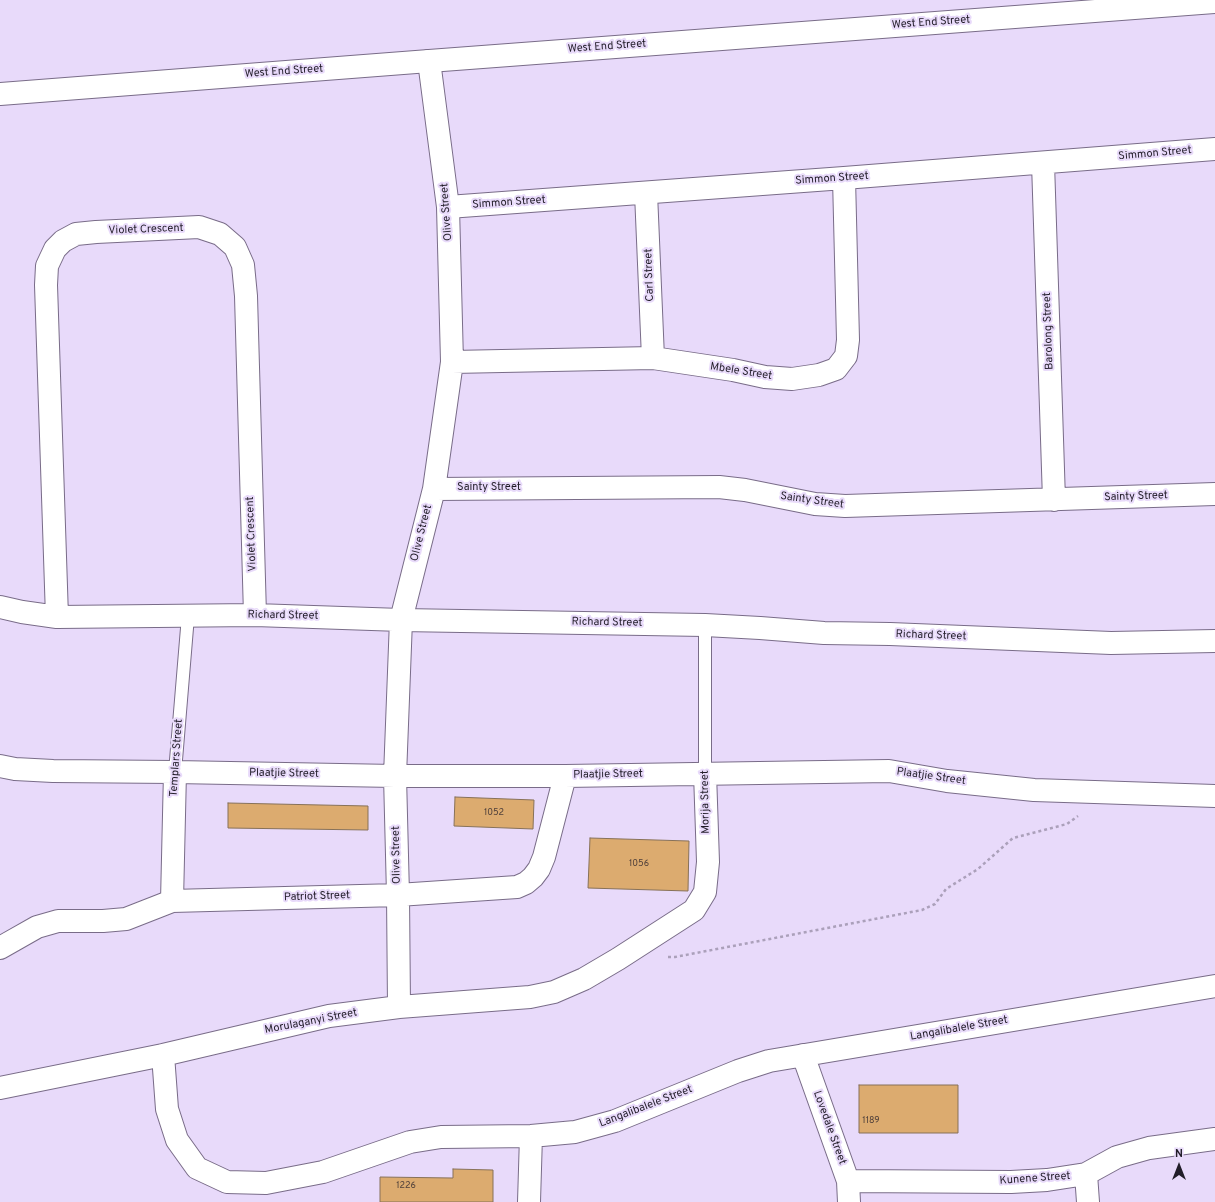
<!DOCTYPE html>
<html>
<head>
<meta charset="utf-8">
<style>
  body { margin:0 }
  #map { position:relative; width:1215px; height:1202px; overflow:hidden; background:#e8dafa; font-family:Overpass,sans-serif }
  canvas { display:block }
  .north { position:absolute; left:1159px; top:1146px; width:40px; height:40px; -webkit-text-stroke:3px #e8dafa; paint-order:stroke; rotate:0deg; font-size:11px; font-weight:700; line-height:16px; text-align:center; color:#221d29 }
  .north::after { content:''; display:block; margin:auto; width:14px; height:18px; background:#221d29; clip-path:polygon(50% 0,100% 100%,50% 72%,0 100%) }
</style>
</head>
<body>
<div id="map">
<canvas width="1215" height="1202"></canvas>
<div class="north">N</div>
</div>
<script>
const ctx = document.querySelector('canvas').getContext('2d');
ctx.lineJoin = 'round';
function fill(path, color) {
  ctx.fillStyle = color;
  ctx.fill(path, 'evenodd');
}
function shape(rows) {
  const path = new Path2D();
  for (const r of rows) {
    path.moveTo(r[0], r[1]);
    for (let i = 2; i < r.length; i += 2) path.lineTo(r[i], r[i + 1]);
  }
  return path;
}
function stroke(path, color, width, dash) {
  ctx.strokeStyle = color;
  ctx.lineWidth = width;
  ctx.lineCap = dash ? 'butt' : 'round';
  ctx.setLineDash(dash || []);
  ctx.stroke(path);
}
function write(font, color, halo, rows, align = 'center') {
  ctx.font = font + ' Overpass,sans-serif';
  ctx.lineWidth = 4;
  ctx.setLineDash([]);
  ctx.textBaseline = 'middle';
  ctx.strokeStyle = halo;
  ctx.fillStyle = color;
  for (const [text, x, y, turn = 0] of rows) {
    ctx.save();
    ctx.translate(x, y);
    ctx.rotate((+turn || 0) * Math.PI / 180);
    ctx.textAlign = isNaN(turn) ? turn : align;
    if (halo) ctx.strokeText(text, 0, 0);
    ctx.fillText(text, 0, 0);
    ctx.restore();
  }
}
const building = shape([
  [455,797,534,800,533,829,454,826,455,797],
  [228,803,368,806,368,830,228,828,228,803],
  [590,838,689,841,688,891,588,888,590,838],
  [859,1085,958,1085,958,1133,859,1133,859,1085],
  [453,1169,493,1170,493,1202,380,1202,380,1177,453,1178,453,1169]
]);
fill(building, '#dcab6f');
stroke(building, '#877158', 1);
const service = shape([
  [705,625,705,773],
  [175,772,188,616]
]);
const minor = shape([
  [1043,163,1054,500],
  [646,193,653,358],
  [448,207,844,178,1215,149],
  [452,362,653,358,733,370,765,377,792,379,819,375,836,369,846,356,848,340,844,178],
  [434,489,719,487,745,490,815,504,845,506,1215,494],
  [0,607,22,612,57,617,255,615,401,620,705,625,760,628,824,633,890,634,1111,643,1215,641],
  [57,617,46,285,47,266,55,249,63,241,76,234,96,232,199,227,220,234,235,247,243,265,246,296,255,615],
  [0,766,15,769,53,771,175,772,395,776,565,776,889,771,947,781,1034,790,1215,796],
  [172,901,175,772],
  [0,948,37,927,58,921,103,921,126,919,172,901,398,895,517,887,526,883,533,877,539,869,544,857,565,776],
  [399,1007,398,895,395,776,401,620,434,489,452,362,448,207,429,61],
  [163,1055,167,1109,177,1140,197,1168,227,1182,266,1183,323,1172,410,1142,441,1137,531,1136,575,1132,615,1121,738,1071,769,1061,1215,986],
  [803,1055,848,1181,849,1202],
  [0,1088,163,1055,329,1016,399,1007,530,997,554,992,584,979,618,959,694,910,705,892,708,862,705,773],
  [1086,1174,1088,1202],
  [848,1181,1011,1182,1047,1180,1086,1174,1117,1157,1149,1148,1215,1139],
  [529,1202,531,1136]
]);
const tertiary = shape([
  [0,94,429,61,1215,2]
]);
stroke(service, '#796c88', 14);
stroke(minor, '#796c88', 24);
stroke(tertiary, '#796c88', 24);
stroke(shape([
  [668,957,675,957,922,910,935,904,946,889,978,869,1013,838,1067,824,1078,816]
]), '#aba0ba', 2.5, [3, 3]);
stroke(service, '#fff', 12);
stroke(minor, '#fff', 22);
stroke(tertiary, '#fff', 22);
write('9px', '#50403a', null, [
  ["1052",494,813],
  ["1056",639,864],
  ["1189",871,1121],
  ["1226",406,1186]
]);
write('11px', '#221d29', '#e8dafa', [
  ["West End Street",931,23,-4],
  ["West End Street",607,47,-4],
  ["West End Street",284,72,-4],
  ["Simmon Street",1155,154,-5],
  ["Simmon Street",832,179,-4],
  ["Simmon Street",509,203,-4],
  ["Olive Street",447,212,-94],
  ["Violet Crescent",146,230,-2],
  ["Carl Street",650,275,-92],
  ["Barolong Street",1049,331,-92],
  ["Mbele Street",741,372,9],
  ["Sainty Street",489,488],
  ["Sainty Street",1136,497,-2],
  ["Sainty Street",812,501,8],
  ["Olive Street",422,533,-76],
  ["Violet Crescent",252,534,-92],
  ["Richard Street",283,616,1],
  ["Richard Street",607,623,1],
  ["Richard Street",931,636,2],
  ["Templars Street",177,758,-86],
  ["Plaatjie Street",284,774,1],
  ["Plaatjie Street",608,775,-1],
  ["Plaatjie Street",931,777,8],
  ["Morija Street",706,802,-91],
  ["Olive Street",397,855,-91],
  ["Patriot Street",317,897,-2],
  ["Morulaganyi Street",311,1022,-11],
  ["Langalibalele Street",959,1029,-10],
  ["Langalibalele Street",646,1107,-21],
  ["Lovedale Street",829,1128,70],
  ["Kunene Street",1035,1179,-4]
]);
</script>
</body>
</html>
